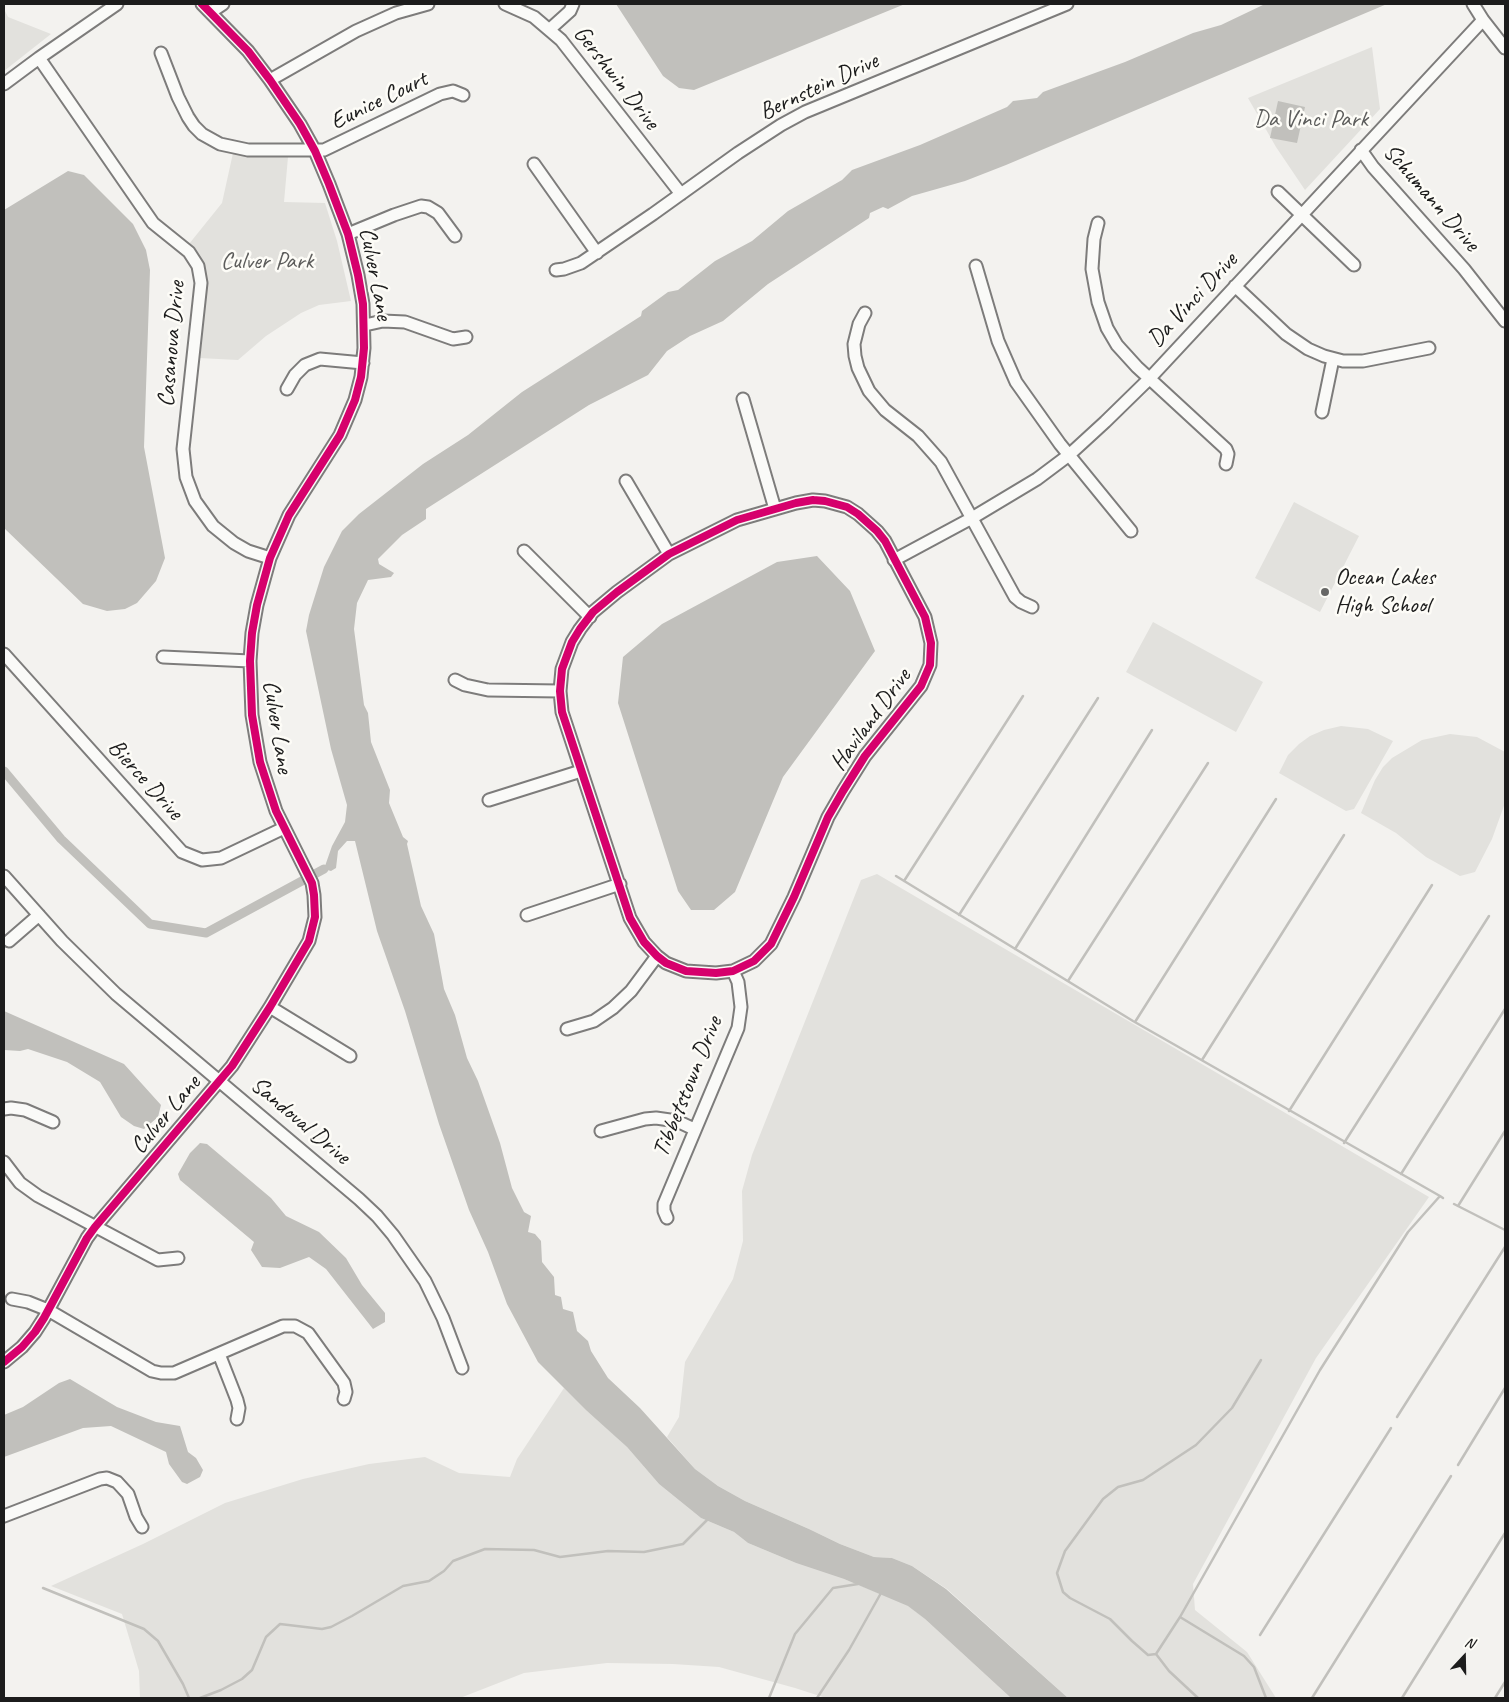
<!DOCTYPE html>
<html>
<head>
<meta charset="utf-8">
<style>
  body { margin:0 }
  #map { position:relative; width:1509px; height:1702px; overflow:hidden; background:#f3f2ef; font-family:Caveat,sans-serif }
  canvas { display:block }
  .frame { position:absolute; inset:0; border:5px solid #1c1c1c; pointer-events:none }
  .north { position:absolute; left:1439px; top:1632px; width:50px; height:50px; -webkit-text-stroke:4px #fdfcf7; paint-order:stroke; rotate:21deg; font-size:14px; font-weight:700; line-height:20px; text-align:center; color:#1c1c1c }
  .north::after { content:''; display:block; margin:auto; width:18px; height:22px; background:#1c1c1c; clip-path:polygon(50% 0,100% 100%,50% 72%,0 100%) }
</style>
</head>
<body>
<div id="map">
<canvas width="1509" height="1702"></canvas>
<div class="frame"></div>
<div class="north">N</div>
</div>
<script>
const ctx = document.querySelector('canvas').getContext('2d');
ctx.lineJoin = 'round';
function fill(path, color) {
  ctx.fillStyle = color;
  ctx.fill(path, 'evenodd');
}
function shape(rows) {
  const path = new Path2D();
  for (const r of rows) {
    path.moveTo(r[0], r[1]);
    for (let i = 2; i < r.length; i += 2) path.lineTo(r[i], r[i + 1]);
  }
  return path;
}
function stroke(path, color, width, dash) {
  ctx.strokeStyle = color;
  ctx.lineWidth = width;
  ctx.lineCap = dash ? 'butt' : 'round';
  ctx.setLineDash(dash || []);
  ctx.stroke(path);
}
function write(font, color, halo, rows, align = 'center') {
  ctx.font = font + ' Caveat,sans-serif';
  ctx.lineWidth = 5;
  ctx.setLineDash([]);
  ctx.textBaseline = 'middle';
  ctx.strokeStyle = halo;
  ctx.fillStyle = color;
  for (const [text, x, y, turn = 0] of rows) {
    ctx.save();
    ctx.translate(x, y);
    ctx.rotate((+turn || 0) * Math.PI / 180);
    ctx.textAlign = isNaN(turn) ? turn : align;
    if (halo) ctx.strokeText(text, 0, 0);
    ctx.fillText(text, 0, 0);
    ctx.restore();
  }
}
fill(shape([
  [4,9,8,17,51,34,4,71],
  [1372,47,1380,109,1305,190,1276,147,1248,98],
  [233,153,288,157,284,202,325,203,337,241,351,301,319,305,301,313,266,336,238,360,199,358,207,286,206,272,198,255,189,244,222,203],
  [1294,502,1359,536,1320,612,1255,578],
  [1153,622,1263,682,1236,732,1126,672],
  [1341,726,1368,729,1393,741,1354,809,1346,811,1279,773,1288,755,1299,744,1310,736,1324,730],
  [1450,734,1477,737,1505,752,1505,803,1492,839,1475,872,1460,876,1426,857,1396,833,1361,813,1375,780,1383,767,1392,758,1422,740],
  [877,874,1429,1197,1316,1358,1193,1584,1195,1610,1247,1652,1276,1698,1068,1698,947,1589,912,1566,892,1558,874,1557,840,1544,809,1529,745,1501,718,1486,695,1469,667,1437,679,1417,685,1362,733,1279,743,1241,742,1191,752,1155,861,880],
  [564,1388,627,1447,659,1484,701,1518,734,1532,748,1543,796,1563,844,1579,908,1605,925,1619,1011,1698,826,1698,795,1688,719,1667,673,1664,607,1663,524,1673,460,1698,140,1698,139,1671,122,1614,51,1586,143,1544,225,1503,303,1479,369,1464,425,1457,459,1473,510,1477,517,1459]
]), '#e2e1dd');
fill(shape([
  [616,4,905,4,694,90,679,88,663,76],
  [1265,4,1387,4,1006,165,965,181,912,196,888,209,883,207,870,213,869,218,768,284,723,321,690,336,667,351,648,375,589,405,426,509,426,519,402,535,378,559,379,564,394,573,391,577,368,580,357,603,354,629,364,705,368,713,371,742,390,790,389,803,403,837,408,841,407,844,421,906,434,934,444,989,455,1015,467,1058,478,1081,500,1143,512,1188,524,1212,531,1216,528,1232,535,1234,541,1241,542,1262,554,1277,555,1295,561,1297,563,1309,573,1312,577,1331,588,1341,591,1351,608,1378,640,1408,695,1469,718,1486,745,1501,809,1529,840,1544,874,1557,892,1558,912,1566,946,1589,1068,1698,1011,1698,925,1619,908,1606,844,1579,796,1563,748,1543,734,1532,701,1518,659,1484,627,1447,586,1410,538,1362,507,1304,488,1252,469,1210,439,1124,405,1011,377,931,355,841,347,841,338,851,336,868,331,871,324,869,332,846,345,822,347,805,331,749,306,631,309,615,324,567,342,531,359,514,423,464,468,435,522,392,641,316,642,311,668,292,678,290,715,261,752,241,788,211,842,180,852,170,920,145,1007,107,1013,101,1037,98,1043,92,1125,62,1193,33,1221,25],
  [1278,101,1305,107,1297,143,1270,138],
  [68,171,84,175,133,224,146,250,150,270,144,447,165,558,156,581,137,603,125,609,107,611,83,604,4,528,4,210],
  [817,556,850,591,875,651,783,777,735,892,714,910,691,910,678,891,618,703,623,657,662,624,777,562],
  [4,1011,124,1064,161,1105,158,1117,144,1129,134,1126,121,1117,100,1082,67,1062,28,1049,20,1051,4,1050],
  [200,1143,207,1144,271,1198,286,1216,319,1232,346,1258,362,1285,385,1313,385,1322,373,1329,326,1269,309,1257,280,1268,262,1267,251,1250,254,1242,180,1180,178,1174,190,1153],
  [70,1379,117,1407,156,1422,180,1426,188,1452,196,1458,203,1470,200,1477,187,1484,182,1482,169,1464,166,1452,111,1426,83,1428,4,1457,4,1415,23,1407,59,1383]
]), '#c1c0bc');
stroke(shape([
  [896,876,1133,1021,1440,1196],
  [904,881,1023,696],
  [959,915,1098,698],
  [1015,949,1152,730],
  [1068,981,1208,763],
  [1135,1022,1276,799],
  [1202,1060,1344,835],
  [1289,1111,1432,885],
  [1344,1143,1489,916],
  [1401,1174,1505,1009],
  [1454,1204,1505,1230],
  [1458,1206,1505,1131],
  [1261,1360,1232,1408,1196,1445,1143,1480,1118,1487,1103,1499,1065,1551,1057,1573,1063,1592,1070,1598,1110,1619,1132,1641,1148,1655,1156,1654,1180,1617,1320,1370,1408,1232,1440,1196,1443,1198],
  [1397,1417,1505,1247],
  [1458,1465,1505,1388],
  [43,1588,144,1629,158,1641,183,1684,189,1698],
  [1180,1617,1244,1656,1254,1667,1266,1698],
  [1260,1635,1391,1428],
  [1156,1654,1169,1671,1198,1698],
  [200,1698,221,1690,242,1679,252,1670,266,1637,280,1624,322,1629,331,1627,352,1616,403,1586,429,1581,444,1571,453,1561,485,1549,534,1550,560,1557,608,1551,644,1552,683,1544,708,1519],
  [769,1698,795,1634,833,1588,858,1584],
  [817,1698,849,1650,881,1593],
  [1312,1698,1451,1476],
  [1402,1698,1505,1533],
  [1495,1698,1505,1682]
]), '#c1c0bc', 2.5);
stroke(shape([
  [4,771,61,839,150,924,206,933,324,869]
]), '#c1c0bc', 9);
const minor = shape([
  [505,4,534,17,561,40,681,194],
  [1473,4,1483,20,1505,48],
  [211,12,223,4],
  [550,29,570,11,573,4],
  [161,53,178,97,188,117,194,126,202,134,220,144,248,150,324,150,440,94,453,91,463,95],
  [39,58,153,223,189,252,198,266,201,283,183,449,186,477,195,501,213,526,234,543,248,551,270,558],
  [270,80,356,31,396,13,428,4],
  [4,84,39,58,117,4],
  [1361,150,1373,167,1464,269,1505,321],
  [534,164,597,253],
  [1278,192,1354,265],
  [1098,223,1094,239,1092,269,1098,302,1107,328,1117,345,1137,367,1226,449,1228,454,1226,464],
  [348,234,394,215,421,206,428,207,438,213,455,236],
  [976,266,998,341,1016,382,1060,444,1131,531],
  [556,270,564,269,581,263,653,214,738,153,781,125,805,112,1067,4],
  [1235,286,1286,334,1308,349,1324,356,1343,361,1363,361,1429,348],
  [865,313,859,324,854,344,855,356,858,368,869,391,885,410,918,436,941,462,1015,597,1021,602,1032,607],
  [365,325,383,321,405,322,453,339,466,337],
  [287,389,295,375,305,365,320,359,363,363],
  [743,399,775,509],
  [1322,412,1333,359],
  [626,481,669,554],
  [813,500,825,501,847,507,858,514,877,531,885,541,925,617,931,643,930,665,921,686,865,756,843,791,828,817,794,897,771,944,754,961,733,971,716,973,686,971,666,963,657,956,644,942,630,918,562,712,560,691,562,669,572,642,580,629,593,612,617,592,669,554,737,520,796,503,813,500],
  [524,551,590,617],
  [894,560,972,518,1037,479,1069,455,1105,422,1150,378,1483,20],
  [4,654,182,852,202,860,221,858,284,828],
  [163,657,250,661],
  [455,680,465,685,488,690,560,691],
  [489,800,581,771],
  [4,876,62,941,116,994,359,1199,377,1216,393,1235,425,1281,443,1318,462,1368],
  [527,915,620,884],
  [9,941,39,915],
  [270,1007,350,1056],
  [567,1029,594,1021,613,1008,631,991,657,956],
  [4,1109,11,1108,25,1110,53,1122],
  [601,1131,645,1119,656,1118,677,1121,694,1129],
  [4,1162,20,1183,38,1196,158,1260,178,1258],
  [667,1218,664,1211,664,1204,738,1028,741,1007,738,982,733,971],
  [12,1299,28,1302,48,1310,152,1371,161,1373,174,1373,283,1326,295,1326,308,1333,344,1383,346,1392,344,1399],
  [219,1354,237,1400,239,1408,237,1419],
  [4,1362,22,1347,35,1332,44,1318,87,1238,95,1227,232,1066,270,1007,309,941,315,917,314,895,312,883,276,811,260,762,252,715,250,661,252,633,257,605,270,558,289,515,340,435,355,400,361,377,364,348,363,304,358,275,348,234,329,184,315,151,300,124,270,80,248,51,202,4],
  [4,1516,100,1479,107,1478,117,1482,128,1494,136,1517,142,1527]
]);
stroke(minor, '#7d7c7b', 15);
stroke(minor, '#fafaf8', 11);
stroke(shape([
  [813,500,825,501,847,507,858,514,877,531,885,541,925,617,931,643,930,665,921,686,865,756,843,791,828,817,794,897,771,944,754,961,733,971,716,973,686,971,666,963,657,956,644,942,630,918,562,712,560,691,562,669,572,642,580,629,593,612,617,592,669,554,737,520,796,503,813,500],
  [4,1362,22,1347,35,1332,44,1318,87,1238,95,1227,232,1066,270,1007,309,941,315,917,314,895,312,883,276,811,260,762,252,715,250,661,252,633,257,605,270,558,289,515,340,435,355,400,361,377,364,348,363,304,358,275,348,234,329,184,315,151,300,124,270,80,248,51,202,4]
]), '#d6006c', 8);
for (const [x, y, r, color] of [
  [1325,592,5,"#676766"]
]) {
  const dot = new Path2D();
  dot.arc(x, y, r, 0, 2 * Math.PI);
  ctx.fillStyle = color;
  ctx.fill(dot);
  stroke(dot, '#fdfcf7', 2);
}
write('24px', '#1c1c1c', '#fdfcf7', [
  ["Gershwin Drive",616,78,52],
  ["Bernstein Drive",819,87,-25],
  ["Eunice Court",379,101,-26],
  ["Schumann Drive",1431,198,49],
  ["Culver Lane",375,274,79],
  ["Da Vinci Drive",1193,300,-47],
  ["Casanova Drive",172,344,-85],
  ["Haviland Drive",871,720,-54],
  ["Culver Lane",277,727,81],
  ["Bierce Drive",145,780,48],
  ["Tibbetstown Drive",688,1087,-68],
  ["Culver Lane",166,1115,-50],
  ["Sandoval Drive",300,1121,40]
]);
write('24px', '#5c5c5b', '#fdfcf7', [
  ["Da Vinci Park",1311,120],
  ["Culver Park",267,262]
]);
write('24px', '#1c1c1c', '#fdfcf7', [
  ["Ocean Lakes",1335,578],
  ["High School",1335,606]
], 'left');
</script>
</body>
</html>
